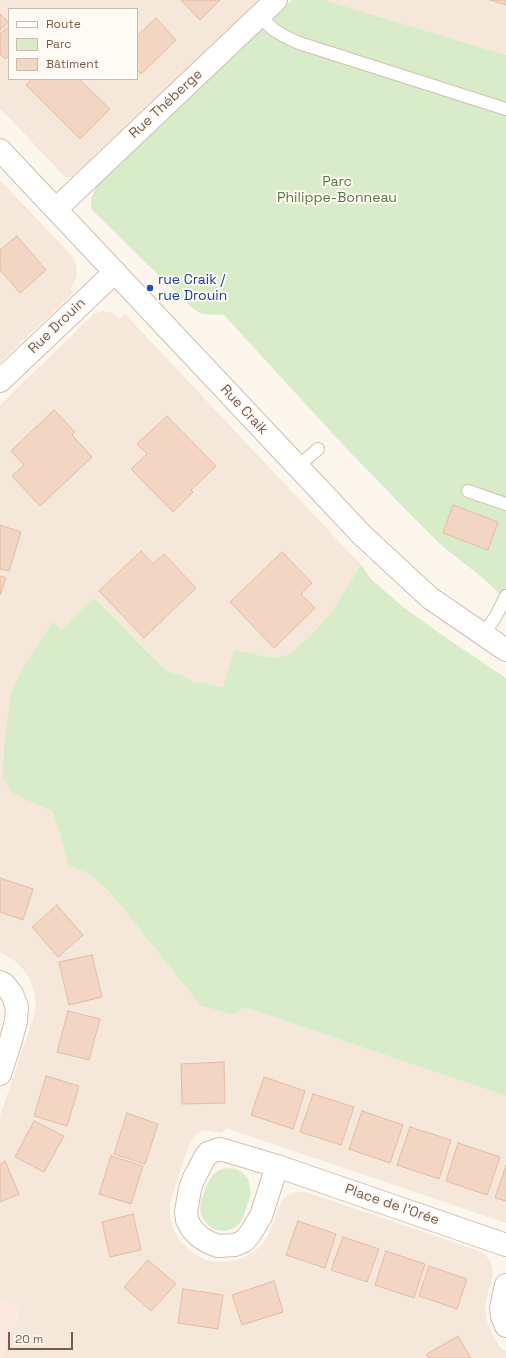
<!DOCTYPE html>
<html>
<head>
<meta charset="utf-8">
<style>
  body { margin:0 }
  #map { position:relative; width:506px; height:1358px; overflow:hidden; background:#fdf6ec; font-family:"Space Grotesk",sans-serif }
  canvas { display:block }
  .legend { position:absolute; left:8px; top:8px; width:130px; height:72px; box-sizing:border-box; background:#fffaf3; border:1px solid #cabbb1; margin:0; padding:5px 7px; list-style:none; font-size:12px; color:#7a5c4d }
  .legend li { display:flex; align-items:center; gap:8px; height:20px }
  .legend b { width:20px; border:1px solid #cabbb1 }
  .scale { position:absolute; left:8px; top:1332px; width:65px; height:18px; box-sizing:border-box; border:2px solid #7a5c4d; border-top:0; padding-left:5px; font-size:12px; line-height:14px; white-space:nowrap; color:#7a5c4d; -webkit-text-stroke:3px #fffaf3; paint-order:stroke }
</style>
</head>
<body>
<div id="map">
<canvas width="506" height="1358"></canvas>
<ul class="legend">
<li><b style="height:5px;background:#fff"></b>Route</li>
<li><b style="height:11px;background:#d8ecc9"></b>Parc</li>
<li><b style="height:11px;background:#f3d5c3"></b>Bâtiment</li>
</ul>
<div class="scale">20 m</div>
</div>
<script>
const ctx = document.querySelector('canvas').getContext('2d');
ctx.lineJoin = 'round';
function fill(path, color) {
  ctx.fillStyle = color;
  ctx.fill(path, 'evenodd');
}
function shape(rows) {
  const path = new Path2D();
  for (const r of rows) {
    path.moveTo(r[0], r[1]);
    for (let i = 2; i < r.length; i += 2) path.lineTo(r[i], r[i + 1]);
  }
  return path;
}
function stroke(path, color, width, dash) {
  ctx.strokeStyle = color;
  ctx.lineWidth = width;
  ctx.lineCap = dash ? 'butt' : 'round';
  ctx.setLineDash(dash || []);
  ctx.stroke(path);
}
function write(font, color, halo, rows, align = 'center') {
  ctx.font = font + ' "Space Grotesk",sans-serif';
  ctx.lineWidth = 4;
  ctx.setLineDash([]);
  ctx.textBaseline = 'middle';
  ctx.strokeStyle = halo;
  ctx.fillStyle = color;
  for (const [text, x, y, turn = 0] of rows) {
    ctx.save();
    ctx.translate(x, y);
    ctx.rotate((+turn || 0) * Math.PI / 180);
    ctx.textAlign = isNaN(turn) ? turn : align;
    if (halo) ctx.strokeText(text, 0, 0);
    ctx.fillText(text, 0, 0);
    ctx.restore();
  }
}
fill(shape([
  [0,0,260,0,77,172,71,177,65,177,0,108],
  [9,9,137,9,137,79,9,79],
  [324,0,506,0,506,55],
  [0,180,71,255,76,264,77,271,77,277,70,289,73,293,0,363],
  [102,311,110,312,116,315,120,319,125,314,361,565,331,613,312,634,290,654,274,658,234,650,223,687,206,683,200,683,192,681,184,676,166,671,96,598,61,630,53,621,24,666,11,692,13,794,52,811,58,828,69,866,89,874,109,891,201,1006,235,1015,244,1007,506,1096,506,1223,226,1128,222,1133,204,1130,196,1134,189,1144,170,1202,170,1217,173,1229,181,1242,189,1250,201,1258,213,1262,227,1262,240,1259,254,1252,263,1243,270,1232,280,1204,283,1199,289,1195,298,1192,306,1192,476,1250,485,1254,491,1263,493,1274,485,1304,486,1318,491,1332,500,1347,506,1351,506,1358,2,1358,20,1309,0,1298,0,1116,33,1019,36,1005,34,991,30,980,24,970,14,960,0,952,0,405,94,314]
]), '#f5e8da');
fill(shape([
  [0,1298,20,1309,2,1358,0,1358]
]), '#fde8e0');
fill(shape([
  [292,0,324,0,506,55,506,600,484,579,441,545,405,509,345,447,224,315,202,314,192,308,91,209,91,199,96,187,103,179],
  [361,565,372,580,402,606,442,635,506,678,506,1096,244,1007,235,1015,201,1006,109,891,89,874,69,866,58,828,52,811,13,794,3,777,4,748,11,692,24,666,53,621,61,630,95,598,166,671,184,676,192,681,200,683,206,683,223,687,234,650,274,658,290,654,312,634,331,613],
  [227,1168,236,1169,243,1173,248,1179,251,1193,243,1218,239,1224,232,1229,223,1231,213,1229,207,1224,202,1217,200,1209,201,1201,208,1182,213,1175,219,1170]
]), '#d8ecc9');
const building = shape([
  [181,0,220,0,200,20,181,0],
  [490,0,506,0,506,5,490,0],
  [0,14,8,22,0,30,0,14],
  [156,18,176,40,141,74,137,70,137,36,156,18],
  [9,26,9,56,5,59,0,54,0,34,9,26],
  [32,79,79,79,110,109,80,139,26,85,32,79],
  [17,236,46,270,20,293,0,270,0,250,17,236],
  [54,410,75,432,72,435,92,457,40,506,12,476,24,465,11,451,54,410],
  [167,416,216,466,191,490,193,492,173,512,131,469,147,454,137,444,167,416],
  [453,505,498,522,488,550,443,533,453,505],
  [0,525,21,532,9,571,0,569,0,525],
  [141,551,153,564,164,554,196,588,144,638,99,591,141,551],
  [282,552,312,583,301,594,315,608,274,648,230,602,282,552],
  [0,576,6,578,0,595,0,576],
  [0,878,33,889,23,920,0,912,0,878],
  [57,905,83,935,58,957,32,927,57,905],
  [92,955,102,997,69,1005,59,962,92,955],
  [68,1011,100,1019,89,1060,57,1052,68,1011],
  [224,1062,225,1103,182,1104,181,1064,224,1062],
  [46,1076,79,1086,67,1126,34,1116,46,1076],
  [264,1077,305,1091,293,1129,251,1115,264,1077],
  [313,1094,354,1107,341,1145,300,1132,313,1094],
  [362,1111,403,1125,390,1163,349,1149,362,1111],
  [127,1113,158,1124,145,1164,114,1154,127,1113],
  [34,1121,64,1136,44,1172,15,1157,34,1121],
  [410,1127,451,1140,439,1179,397,1165,410,1127],
  [458,1143,500,1157,487,1195,446,1181,458,1143],
  [111,1156,143,1166,131,1204,99,1194,111,1156],
  [5,1161,19,1194,0,1202,0,1164,5,1161],
  [506,1165,506,1201,495,1198,506,1165],
  [133,1214,141,1250,110,1257,102,1222,133,1214],
  [298,1221,336,1234,325,1268,286,1255,298,1221],
  [343,1237,379,1249,367,1282,331,1270,343,1237],
  [386,1251,425,1264,414,1298,375,1285,386,1251],
  [148,1260,176,1284,151,1311,124,1287,148,1260],
  [429,1266,467,1279,457,1309,419,1296,429,1266],
  [274,1281,283,1312,242,1325,232,1295,274,1281],
  [183,1289,223,1295,218,1329,178,1323,183,1289],
  [458,1336,471,1358,429,1358,427,1354,458,1336]
]);
fill(building, '#f3d5c3');
stroke(building, '#e6bba3', 1);
const service = shape([
  [259,16,274,30,286,37,299,43,506,109],
  [297,467,318,449],
  [468,491,506,504],
  [483,635,496,616,506,596]
]);
const minor = shape([
  [56,209,276,0],
  [0,381,115,272],
  [0,982,4,984,12,994,17,1007,16,1021,11,1040,0,1074],
  [277,1166,261,1216,250,1234,244,1241,235,1245,218,1246,208,1242,200,1237,192,1229,187,1220,186,1212,190,1189,194,1178,204,1159,208,1153,220,1149,277,1166,506,1245],
  [506,1285,501,1308,502,1316,506,1326]
]);
const tertiary = shape([
  [0,150,362,535,430,598,506,650]
]);
stroke(service, '#d1beb0', 14);
stroke(minor, '#d1beb0', 24);
stroke(tertiary, '#d1beb0', 24);
stroke(service, '#fff', 12);
stroke(minor, '#fff', 22);
stroke(tertiary, '#fff', 22);
for (const [x, y, r, color] of [
  [150,288,4,"#1a4fb4"]
]) {
  const dot = new Path2D();
  dot.arc(x, y, r, 0, 2 * Math.PI);
  ctx.fillStyle = color;
  ctx.fill(dot);
  stroke(dot, '#fffaf3', 1.5);
}
write('14px', '#7a5c4d', '#fffaf3', [
  ["Rue Théberge",166,104,-43],
  ["Rue Drouin",57,326,-44],
  ["Rue Craik",244,410,47],
  ["Place de l'Orée",392,1205,19]
]);
write('14px', '#537a41', '#fffaf3', [
  ["Parc",337,182],
  ["Philippe-Bonneau",337,198]
]);
write('14px', '#164399', '#fffaf3', [
  ["rue Craik /",158,280],
  ["rue Drouin",158,296]
], 'left');
</script>
</body>
</html>
